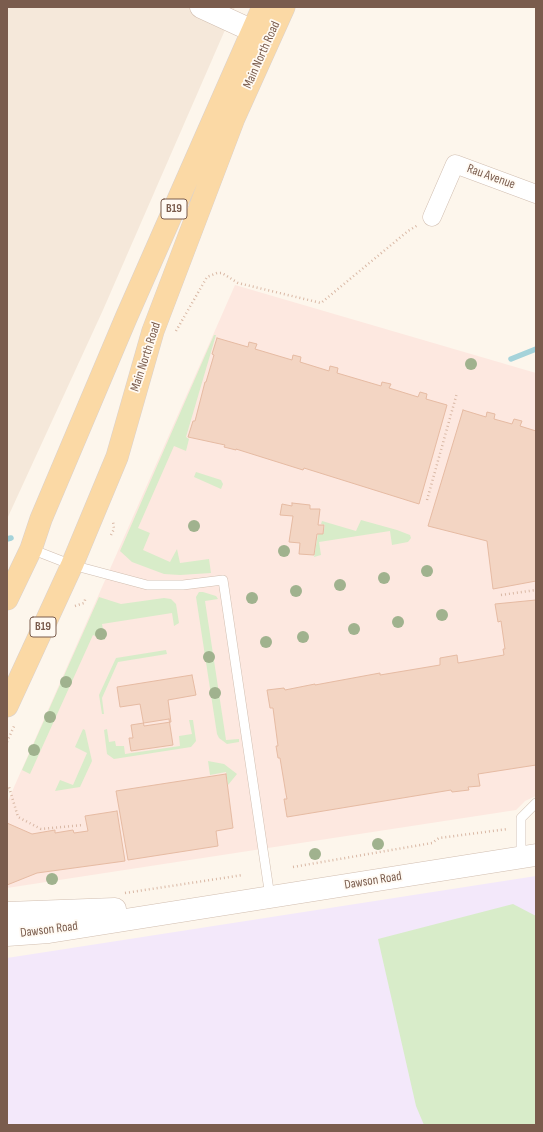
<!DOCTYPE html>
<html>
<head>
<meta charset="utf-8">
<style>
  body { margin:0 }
  #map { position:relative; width:543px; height:1132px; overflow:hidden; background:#fdf6ec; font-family:"Sofia Sans Condensed",sans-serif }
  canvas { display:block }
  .frame { position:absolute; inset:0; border:8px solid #7a5c4d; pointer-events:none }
</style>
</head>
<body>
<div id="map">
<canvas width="543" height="1132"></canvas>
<div class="frame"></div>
</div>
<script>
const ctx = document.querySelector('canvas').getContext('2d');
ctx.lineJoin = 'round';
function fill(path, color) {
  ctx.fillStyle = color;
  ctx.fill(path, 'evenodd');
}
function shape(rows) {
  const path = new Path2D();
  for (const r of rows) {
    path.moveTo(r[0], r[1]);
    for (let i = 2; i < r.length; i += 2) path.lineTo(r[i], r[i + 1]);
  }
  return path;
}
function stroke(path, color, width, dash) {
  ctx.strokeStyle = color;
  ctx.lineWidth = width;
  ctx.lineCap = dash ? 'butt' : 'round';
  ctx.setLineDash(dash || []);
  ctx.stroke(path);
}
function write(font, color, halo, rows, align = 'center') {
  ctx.font = font + ' "Sofia Sans Condensed",sans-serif';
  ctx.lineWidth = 3.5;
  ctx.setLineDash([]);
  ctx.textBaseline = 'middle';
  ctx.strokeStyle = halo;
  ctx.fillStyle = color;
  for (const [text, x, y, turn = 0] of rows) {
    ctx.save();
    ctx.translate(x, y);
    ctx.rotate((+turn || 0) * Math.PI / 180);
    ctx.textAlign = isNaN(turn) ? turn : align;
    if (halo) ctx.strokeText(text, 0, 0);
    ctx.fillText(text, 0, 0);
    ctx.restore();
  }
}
fill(shape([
  [7,7,235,7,103,310,7,519]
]), '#f5e8da');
fill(shape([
  [235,285,536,373,536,796,525,801,516,810,7,888,7,803]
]), '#fde8e0');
fill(shape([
  [536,876,536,1125,7,1125,7,958]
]), '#f3e8fa');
fill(shape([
  [214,335,216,335,186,437,189,439,186,451,174,446,138,528,150,533,143,550,170,562,177,549,180,563,209,559,211,573,180,575,164,574,132,562,120,551],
  [196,472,221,480,223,484,221,489,194,477],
  [361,520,397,530,410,535,411,538,408,542,392,545,390,531,319,542,321,555,314,557,318,534,323,534,325,525,321,524,322,521,356,531],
  [199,592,203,592,216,596,218,599,205,601,226,740,239,739,239,742,227,744,219,738,217,734,196,597],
  [99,597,121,604,164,598,171,599,176,604,179,623,174,626,172,613,102,624,105,640,93,635,30,774,22,770],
  [166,650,167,654,118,662,102,698,104,714,102,714,99,695,116,658],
  [189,720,193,720,196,741,191,747,114,759,107,754,104,730,107,729,109,742,115,741,116,746,124,746,125,754,180,746,179,736,192,734],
  [83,729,85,730,92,761,80,787,55,791,60,780,73,785,87,753,75,747],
  [208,761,224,764,237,774,228,785,226,772,210,775],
  [513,904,536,916,536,1125,424,1125,416,1106,378,939]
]), '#d8ecc9');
stroke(shape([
  [511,359,536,349],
  [7,539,11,538]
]), '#a5d3da', 5.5);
const building = shape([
  [217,338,248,347,249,342,257,344,255,349,292,360,293,355,301,357,300,362,329,371,330,366,338,368,337,373,381,386,382,382,391,384,389,388,418,397,420,392,427,394,426,399,447,405,419,504,304,468,303,470,236,449,236,450,224,447,225,445,188,437,193,421,195,421,205,382,206,382,214,355,212,354,217,338],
  [463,410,486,417,487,412,495,414,494,419,512,424,514,419,522,421,520,426,536,431,536,581,493,589,487,541,428,526,463,410],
  [292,503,310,505,310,509,320,509,318,525,324,525,323,534,317,534,314,555,299,554,300,543,289,542,293,516,280,515,282,504,292,506,292,503],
  [536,600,536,765,478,774,480,786,468,787,469,790,452,792,451,790,287,817,284,799,287,799,286,794,280,758,278,758,276,746,278,746,273,708,270,708,267,690,284,688,285,690,315,684,315,685,380,673,380,675,440,665,440,658,457,655,458,663,504,655,503,649,505,649,501,621,498,622,495,604,536,600],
  [192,675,196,695,168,700,171,722,144,726,140,704,120,707,117,687,192,675],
  [169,719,173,745,131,751,129,738,133,738,131,725,169,719],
  [226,774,233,828,216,831,218,846,128,860,116,791,226,774],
  [117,811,125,861,37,873,7,885,7,823,32,834,55,830,55,833,73,830,74,833,88,831,85,816,117,811]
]);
fill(building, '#f3d5c3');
stroke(building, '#e6bba3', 1);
const service = shape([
  [31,549,72,565,147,585,183,585,223,580,270,897],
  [521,857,521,818,536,803]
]);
const minor = shape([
  [432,217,455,164,536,194]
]);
const tertiary = shape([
  [201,7,253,31],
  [7,913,115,909],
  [7,935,49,932,536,855]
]);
const primary = shape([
  [7,599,31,549,41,519,126,318,263,7],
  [7,706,72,565,117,457,153,331,234,118,284,7]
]);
stroke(service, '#d1beb0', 10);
stroke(minor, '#d1beb0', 19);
stroke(tertiary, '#d1beb0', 23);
stroke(primary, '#dad1cd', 23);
stroke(shape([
  [176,331,207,277,217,273,222,273,238,283,321,303,408,231,418,225],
  [427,500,457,393],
  [111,535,114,529,113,521],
  [501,595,536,590],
  [75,606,84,603,86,597],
  [7,742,15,724],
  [7,790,9,787,18,817,41,829,83,825],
  [293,867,432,843,439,838,508,829],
  [125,893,243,875]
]), '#d9b8a5', 2.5, [1, 3]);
stroke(service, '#fff', 9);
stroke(minor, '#fff', 18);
stroke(tertiary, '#fff', 22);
stroke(primary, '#fbd9a5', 22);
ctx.fillStyle = '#a0b28e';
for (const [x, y] of [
  [471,364],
  [194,526],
  [284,551],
  [427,571],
  [384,578],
  [340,585],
  [296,591],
  [252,598],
  [442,615],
  [398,622],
  [354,629],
  [101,634],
  [303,637],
  [266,642],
  [209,657],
  [66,682],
  [215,693],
  [50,717],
  [34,750],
  [378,844],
  [315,854],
  [52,879]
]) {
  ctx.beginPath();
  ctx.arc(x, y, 6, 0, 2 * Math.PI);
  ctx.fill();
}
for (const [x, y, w] of [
  [174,209,26],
  [43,627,26]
]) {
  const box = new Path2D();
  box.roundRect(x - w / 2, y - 10, w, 20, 3);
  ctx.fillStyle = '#fffaf3';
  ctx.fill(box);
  stroke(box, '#7a5c4d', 1);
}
write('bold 12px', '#7a5c4d', null, [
  ["B19",174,209],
  ["B19",43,627]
]);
write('13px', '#7a5c4d', '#fffaf3', [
  ["Main North Road",262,55,-66],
  ["Rau Avenue",491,177,20],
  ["Main North Road",146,357,-72],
  ["Dawson Road",373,881,-9],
  ["Dawson Road",49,930,-7]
]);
</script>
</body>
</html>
